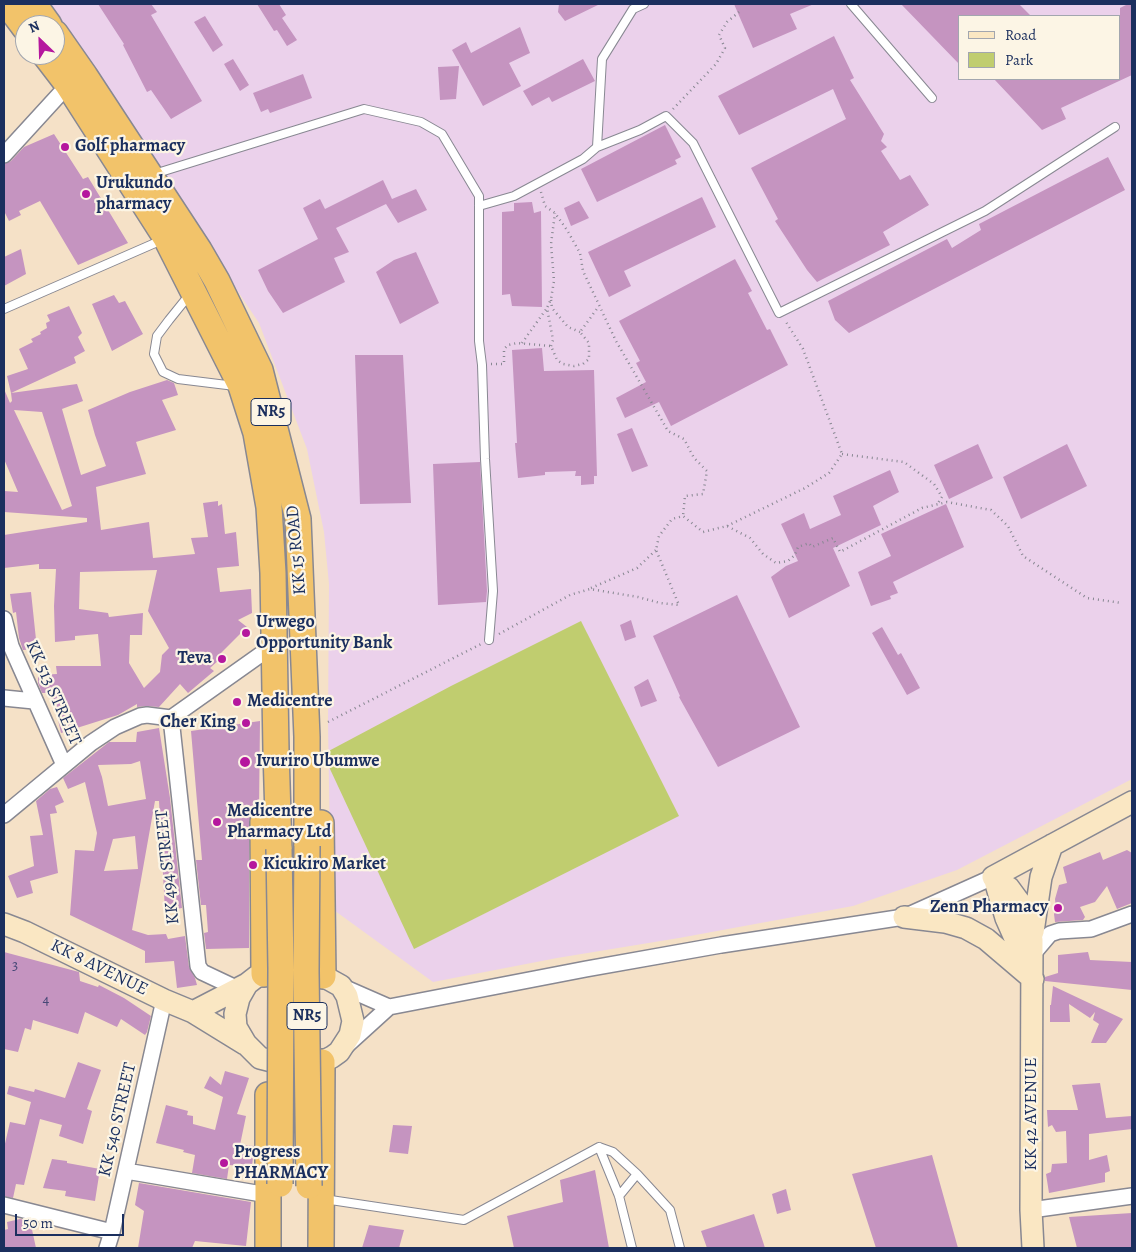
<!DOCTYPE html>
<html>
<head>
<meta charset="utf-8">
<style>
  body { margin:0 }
  #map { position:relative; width:1136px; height:1252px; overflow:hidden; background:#f5e1c7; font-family:Alegreya,serif }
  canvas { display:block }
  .frame { position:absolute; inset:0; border:5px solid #1b2f5e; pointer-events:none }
  .legend { position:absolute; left:958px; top:15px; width:162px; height:65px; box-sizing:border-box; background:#fcf5e5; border:1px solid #a2a6af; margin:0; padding:6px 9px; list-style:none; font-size:15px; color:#1b2f5e }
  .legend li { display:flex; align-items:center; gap:10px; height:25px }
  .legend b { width:25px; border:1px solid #a2a6af }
  .north { position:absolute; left:15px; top:15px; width:50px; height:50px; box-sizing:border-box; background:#fcf5e5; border:1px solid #a2a6af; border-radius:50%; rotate:336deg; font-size:14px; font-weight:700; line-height:20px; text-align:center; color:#1b2f5e }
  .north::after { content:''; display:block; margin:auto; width:18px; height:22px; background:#b5179e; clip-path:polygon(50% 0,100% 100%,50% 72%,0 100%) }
  .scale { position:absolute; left:15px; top:1214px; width:109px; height:22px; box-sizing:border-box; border:2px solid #1b2f5e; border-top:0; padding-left:6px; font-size:15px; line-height:18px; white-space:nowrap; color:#1b2f5e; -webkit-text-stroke:4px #fcf5e5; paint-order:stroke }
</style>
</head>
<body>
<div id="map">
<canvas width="1136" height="1252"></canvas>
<div class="frame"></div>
<ul class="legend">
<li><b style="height:6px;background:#fae7c3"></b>Road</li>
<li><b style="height:14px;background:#c0cd6f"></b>Park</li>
</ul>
<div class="north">N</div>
<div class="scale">50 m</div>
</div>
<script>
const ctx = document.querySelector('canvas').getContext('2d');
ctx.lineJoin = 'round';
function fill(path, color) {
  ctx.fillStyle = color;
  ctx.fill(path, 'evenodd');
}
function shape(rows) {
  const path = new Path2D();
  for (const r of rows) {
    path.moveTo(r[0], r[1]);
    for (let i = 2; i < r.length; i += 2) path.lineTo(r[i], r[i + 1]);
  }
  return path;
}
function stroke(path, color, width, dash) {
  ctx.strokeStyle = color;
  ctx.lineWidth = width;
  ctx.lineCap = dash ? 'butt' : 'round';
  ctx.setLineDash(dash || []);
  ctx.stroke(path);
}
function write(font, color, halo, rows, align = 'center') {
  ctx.font = font + ' Alegreya,serif';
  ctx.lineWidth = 4.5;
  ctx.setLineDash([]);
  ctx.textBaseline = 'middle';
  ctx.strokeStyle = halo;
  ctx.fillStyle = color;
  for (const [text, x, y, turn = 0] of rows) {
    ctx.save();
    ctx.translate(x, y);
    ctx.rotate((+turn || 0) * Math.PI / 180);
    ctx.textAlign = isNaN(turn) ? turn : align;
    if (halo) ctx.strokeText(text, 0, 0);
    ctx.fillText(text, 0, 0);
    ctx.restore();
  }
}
fill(shape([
  [46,4,1132,4,1132,779,957,870,853,906,679,938,557,958,433,982,331,908,328,722,329,584,324,532,307,449,259,323],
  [960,16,1120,16,1120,79,960,79]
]), '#ebd1eb');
fill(shape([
  [581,621,679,816,414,949,323,754,451,686]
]), '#c0cd6f');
fill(shape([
  [98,4,151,4,157,12,151,15,202,101,171,119,151,90,147,92,123,45,124,44],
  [257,4,279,4,286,15,282,18,297,40,287,46,277,30,274,31],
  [559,4,600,4,565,21,558,12],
  [734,4,814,4,790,14,797,29,753,48],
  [901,4,1019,4,1031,16,960,16,960,65],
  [1128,4,1132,4,1132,75,1061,108,1066,119,1042,130,994,79,1120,79,1120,8],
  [205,16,223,45,213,52,194,22],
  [520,27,530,53,509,63,521,86,483,106,452,50,466,42,471,53],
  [834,36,854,78,850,80,884,134,881,141,887,147,881,151,900,180,910,175,929,205,883,232,890,245,817,282,807,270,775,221,778,219,751,168,846,119,833,89,739,135,718,96],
  [233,59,249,85,240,91,224,64],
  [583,59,595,81,552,102,549,97,532,106,523,91],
  [459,66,456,99,440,100,438,67],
  [303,74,312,98,270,113,268,109,261,112,253,93],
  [665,125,681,157,675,160,677,164,597,202,581,169],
  [54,134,83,179,88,177,128,243,78,265,40,201,19,211,21,215,9,221,4,211,4,164,11,161,24,147],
  [1108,157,1125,190,849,333,835,320,828,301,947,239,952,248,981,230,979,224],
  [383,180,392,199,416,189,427,210,398,223,386,204,336,228,349,252,334,258,345,282,283,313,268,291,258,270,318,239,303,208,320,199,325,209],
  [702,197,716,227,624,271,631,286,609,297,588,252],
  [579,201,589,218,571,226,564,208],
  [532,202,534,213,541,211,542,307,512,306,510,294,502,295,502,212,514,211,514,203],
  [21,249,26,274,4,286,4,257],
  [416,252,439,303,400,324,376,272,394,260],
  [735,259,752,291,748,293,767,330,770,329,788,365,671,426,659,402,625,418,616,398,646,382,636,363,640,361,619,321],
  [114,295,119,303,125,301,143,334,112,351,92,304],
  [69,306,82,333,78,337,85,351,74,357,76,363,11,393,7,376,28,369,19,349,33,342,31,339,41,334,40,332,47,328,46,323,50,321,47,315],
  [542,348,544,371,594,370,597,476,594,476,594,484,581,485,581,476,575,476,576,471,545,472,545,475,518,478,515,443,517,443,512,350],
  [355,355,403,355,411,503,360,504],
  [167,380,174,383,178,395,162,400,176,430,136,442,146,474,96,487,101,530,149,522,153,558,195,554,191,538,208,537,203,503,218,501,218,506,222,504,225,534,236,532,239,566,217,568,220,592,251,589,252,613,238,620,247,627,218,656,220,659,210,668,214,671,188,693,180,684,159,707,146,706,137,707,137,704,118,715,61,733,52,693,42,693,38,683,38,675,57,674,56,666,101,666,98,634,75,636,75,640,55,642,54,606,56,569,39,569,39,564,4,568,4,535,87,522,87,518,4,512,4,491,18,492,4,459,4,389,10,403,12,401,11,393,77,384,83,401,62,409,81,475,106,466,95,435,88,410,130,392],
  [14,410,42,412,72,506,62,510],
  [157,570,148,611,169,648,162,655,160,672,144,688,129,663,130,635,142,635,143,613,109,617,108,613,79,609,80,572],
  [632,428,648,466,632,472,617,434],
  [978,444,993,478,949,499,934,465],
  [1067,444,1087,486,1021,519,1003,477],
  [480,462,487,591,486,602,438,605,433,464],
  [890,470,899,492,873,506,881,525,833,548,850,586,789,618,771,577,786,566,798,561,781,524,804,513,810,529,841,515,833,496],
  [946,504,964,547,893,582,898,593,890,596,891,599,871,606,858,572,891,556,881,534],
  [31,592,37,649,23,650,19,638,16,612,13,613,10,594],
  [737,595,800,727,718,767,679,697,680,696,653,636],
  [631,620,636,637,625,641,620,625],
  [882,627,898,655,901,653,920,688,907,695,872,633],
  [648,679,657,701,641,707,634,687],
  [260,721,259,809,251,814,249,822,249,948,206,949,204,933,208,932,206,905,201,905,196,860,202,860,191,731],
  [159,728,170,798,182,908,165,911,159,801,155,801,132,930,148,935,166,934,168,939,185,936,189,967,195,978,197,985,177,988,174,961,145,963,145,951,70,915,75,850,94,851,97,833,85,782,68,789,63,778,109,742,136,742,137,732],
  [140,761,146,799,108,806,102,777,98,765,131,764],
  [135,836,138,869,104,871,113,839],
  [57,787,64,802,55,806,57,813,50,814,58,873,30,881,33,893,17,898,8,876,34,866,30,836,43,835,36,801,50,789],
  [1127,850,1132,853,1132,903,1117,909,1107,886,1095,902,1080,907,1085,917,1083,920,1055,922,1054,914,1056,911,1055,899,1059,885,1067,883,1063,867,1100,852,1103,860],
  [4,952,79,972,80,981,98,987,99,985,124,998,151,1016,147,1032,145,1035,121,1019,117,1027,85,1012,78,1034,33,1020,31,1030,25,1028,18,1052,4,1049],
  [1088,952,1090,960,1132,962,1132,990,1045,981,1045,977,1058,973,1058,955],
  [1053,986,1123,1019,1106,1043,1091,1043,1099,1024,1093,1020,1095,1012,1090,1018,1069,1004,1070,1022,1050,1022,1050,1005,1051,1005],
  [78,1062,101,1070,87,1109,92,1111,83,1144,59,1136,62,1125,40,1119,24,1185,16,1184,13,1198,4,1196,4,1148,10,1122,25,1125,31,1102,7,1094,9,1086,34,1092,35,1089,65,1098],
  [225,1071,249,1078,237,1114,246,1116,240,1145,254,1146,252,1167,229,1165,227,1179,192,1173,195,1155,183,1152,184,1150,156,1143,166,1105,188,1111,187,1115,193,1116,193,1124,215,1130,223,1097,204,1088,210,1076,221,1085],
  [1100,1083,1106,1118,1132,1116,1132,1129,1089,1134,1089,1160,1107,1155,1110,1171,1105,1173,1105,1182,1049,1193,1046,1174,1051,1172,1052,1164,1067,1163,1066,1131,1056,1132,1052,1125,1048,1127,1047,1110,1078,1110,1072,1085],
  [393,1125,412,1126,408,1154,389,1152],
  [932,1155,958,1248,876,1248,852,1174],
  [52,1159,67,1161,67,1163,100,1169,95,1201,65,1196,66,1191,43,1188],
  [595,1170,609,1248,514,1248,507,1216,563,1202,560,1180],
  [139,1183,251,1202,246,1246,195,1241,192,1248,138,1248,144,1211,135,1205],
  [786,1189,791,1210,777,1214,772,1194],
  [1132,1213,1132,1248,1077,1248,1069,1217],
  [754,1214,765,1248,707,1248,701,1231],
  [20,1219,27,1220,28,1225,31,1225,36,1248,4,1248,4,1230,8,1229,7,1222],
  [369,1225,404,1230,399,1248,362,1248]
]), '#c594c0');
const service = shape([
  [851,4,932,98],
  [597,147,640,130,666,116,693,143,779,313,985,211,1115,127],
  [154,174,364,109,421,122,442,134,479,196,479,341,482,365,485,459,493,591,489,640],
  [479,206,514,196,583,159,597,147,602,59,633,9,644,4],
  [190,294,169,320,157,336,154,354,163,372,178,379,235,386],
  [4,309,162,240],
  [599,1147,613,1152,637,1174,619,1196],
  [637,1174,670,1210,680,1248],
  [324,1199,464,1220,599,1147,619,1196,632,1248]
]);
const minor = shape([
  [4,155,68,85],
  [4,619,11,646,64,765],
  [4,698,34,701],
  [4,815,91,743,115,727,140,716,147,715,171,718],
  [1033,954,1050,934,1059,931,1091,929,1132,914],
  [341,986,389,1007],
  [238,989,202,972,198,966,171,718,274,645],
  [346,1046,389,1007,586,969,721,945,904,917,993,877],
  [126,1171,268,1195],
  [4,1205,112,1232],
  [1031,1210,1132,1196],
  [107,1248,112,1232,164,1000]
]);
const secondary = shape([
  [993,877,1009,888,1020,903,1027,918,1032,940,1031,1210,1033,1248],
  [993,877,1132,802],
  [994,877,1006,918,1029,970],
  [904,917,945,922,966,928,986,939,1033,979],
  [4,924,25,932,164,1000,193,1012,245,1044],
  [1033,932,1041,877,1052,845],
  [280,969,308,972,323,976,341,986,347,996,353,1021,350,1035,339,1052,332,1057,322,1062,305,1066,292,1066,260,1058,246,1044,236,1027,235,1014,239,998,247,984,256,977,280,969],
  [193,1012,247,984]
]);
const trunk = shape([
  [7,4,25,28],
  [34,4,49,25],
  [55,33,85,76,199,250,217,281,260,370,298,519,307,737,307,846],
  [45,55,68,85,166,238,241,386,256,433,269,507,273,573,276,751,279,849],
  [263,822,264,974],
  [321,823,323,976],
  [268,1248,268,1095],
  [321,1248,322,1062]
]);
stroke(service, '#888892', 10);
stroke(minor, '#888892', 18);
stroke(secondary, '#888892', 24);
stroke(trunk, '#888892', 28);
stroke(shape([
  [673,109,716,64,725,48,719,35,727,22,739,12],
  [541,192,545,206,555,213,567,230,580,253,583,271,616,341,668,431,684,439,694,458,707,471,703,494,685,496,683,516],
  [551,300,552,308,568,327,580,332],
  [522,343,547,308],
  [551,346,553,340,547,308,551,299,554,281,551,244,555,213],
  [491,364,504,364,504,349,508,345,517,343,551,346,557,360,563,364,574,366,583,364,589,359,589,343,580,332,599,306],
  [842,454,904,462,934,484,942,497,938,503],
  [727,526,805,488,829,473,842,454,803,349,786,322],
  [591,588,637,568,656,550],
  [499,634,570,595,590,589,638,597,660,603,679,605,656,550,659,536,672,519,683,516,703,532,727,526,750,538,763,554,776,563,788,561,795,555,798,547,809,543,812,547,833,538,840,552,922,508,947,502,991,510,1008,526,1023,556,1087,598,1122,603],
  [328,722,481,644]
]), '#888892', 2.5, [1, 4]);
stroke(service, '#fff', 8);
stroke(minor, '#fff', 15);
stroke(secondary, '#fae7c3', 21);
stroke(trunk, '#f2c36a', 25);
const trunkBridge = shape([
  [307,846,306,971,309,1186],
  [279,849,281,969,280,1184]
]);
stroke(trunkBridge, '#888892', 28, []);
stroke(trunkBridge, '#f2c36a', 25);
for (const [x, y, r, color] of [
  [65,147,5,"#b5179e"],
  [86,194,5,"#b5179e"],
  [246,633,5,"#b5179e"],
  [222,659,5,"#b5179e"],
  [237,702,5,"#b5179e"],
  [246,723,5,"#b5179e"],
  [245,762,6,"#b5179e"],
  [217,822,5,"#b5179e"],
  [253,865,5,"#b5179e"],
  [1058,908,5,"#b5179e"],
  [224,1163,5,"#b5179e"]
]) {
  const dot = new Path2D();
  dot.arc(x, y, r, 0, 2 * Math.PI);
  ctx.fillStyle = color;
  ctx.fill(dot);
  stroke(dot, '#fcf5e5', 2);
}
write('15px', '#464876', null, [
  ["3",15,966],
  ["4",46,1000]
]);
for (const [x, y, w] of [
  [271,412,40],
  [307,1016,40]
]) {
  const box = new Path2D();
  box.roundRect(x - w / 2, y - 13.5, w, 27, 4);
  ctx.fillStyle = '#fcf5e5';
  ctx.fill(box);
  stroke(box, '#1b2f5e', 1);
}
write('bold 16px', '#1b2f5e', null, [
  ["NR5",271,412],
  ["NR5",307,1016]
]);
write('bold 18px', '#1b2f5e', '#fcf5e5', [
  ["Golf pharmacy",75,147],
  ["Urukundo",96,184],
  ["pharmacy",96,205],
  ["Urwego",256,623],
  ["Opportunity Bank",256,644],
  ["Teva",212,659,"right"],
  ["Medicentre",247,702],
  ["Cher King",236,723,"right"],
  ["Ivuriro Ubumwe",256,762],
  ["Medicentre",227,812],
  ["Pharmacy Ltd",227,833],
  ["Kicukiro Market",263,865],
  ["Zenn Pharmacy",1048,908,"right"],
  ["Progress",234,1153],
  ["PHARMACY",234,1174]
], 'left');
write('18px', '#1b2f5e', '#fcf5e5', [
  ["KK 15 ROAD",297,550,-95],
  ["KK 513 STREET",53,693,66],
  ["KK 494 STREET",168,867,-96],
  ["KK 8 AVENUE",99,968,26],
  ["KK 42 AVENUE",1032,1114,-90],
  ["KK 540 STREET",118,1120,-77]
]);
</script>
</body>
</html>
